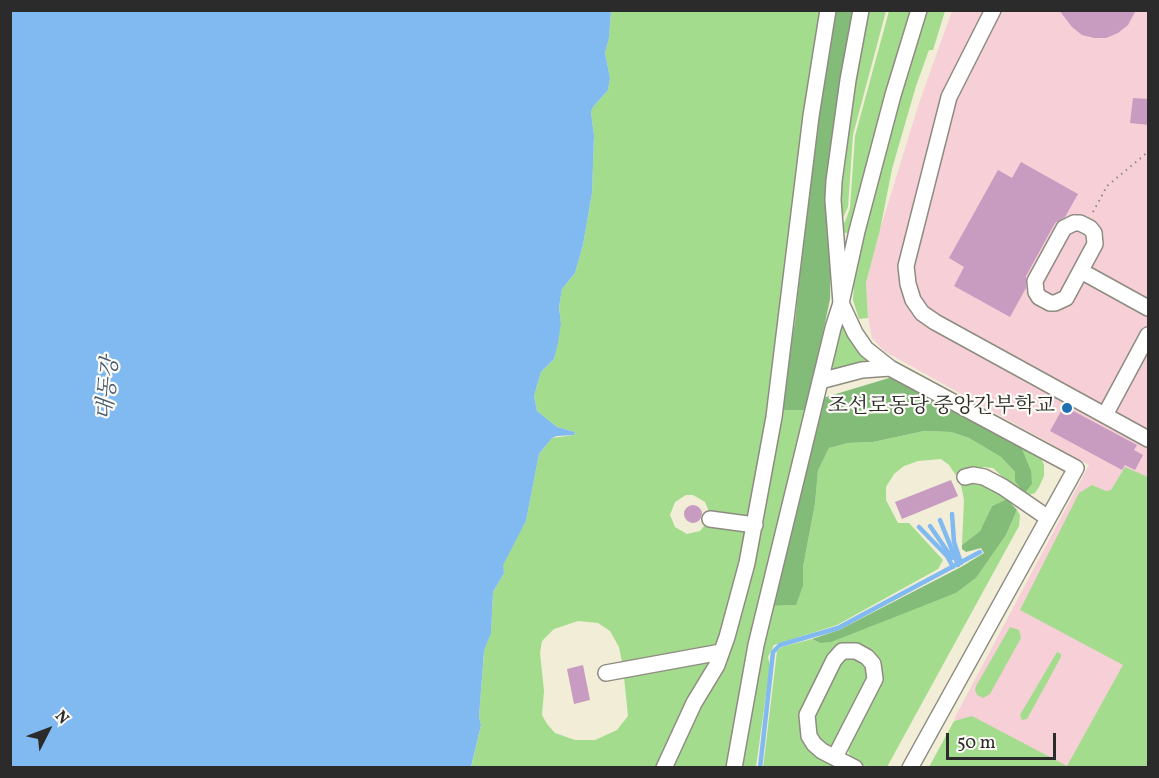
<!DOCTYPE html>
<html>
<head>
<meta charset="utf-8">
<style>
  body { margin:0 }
  #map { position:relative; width:1159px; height:778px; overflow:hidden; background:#f1edd7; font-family:Vollkorn,serif }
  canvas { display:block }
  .frame { position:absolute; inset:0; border:12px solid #2b2b2b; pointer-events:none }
  .north { position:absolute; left:18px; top:700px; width:60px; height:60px; -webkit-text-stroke:4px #fdfcf7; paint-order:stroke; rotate:48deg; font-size:16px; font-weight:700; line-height:24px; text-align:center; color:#2b2b2b }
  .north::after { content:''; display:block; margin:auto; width:21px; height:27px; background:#2b2b2b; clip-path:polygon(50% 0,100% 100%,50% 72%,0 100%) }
  .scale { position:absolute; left:946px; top:733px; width:110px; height:27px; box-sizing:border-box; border:3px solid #2b2b2b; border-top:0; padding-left:8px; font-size:18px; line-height:21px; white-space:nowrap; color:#2b2b2b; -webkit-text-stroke:4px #fdfcf7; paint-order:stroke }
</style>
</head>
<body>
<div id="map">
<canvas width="1159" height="778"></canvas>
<div class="frame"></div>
<div class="north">N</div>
<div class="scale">50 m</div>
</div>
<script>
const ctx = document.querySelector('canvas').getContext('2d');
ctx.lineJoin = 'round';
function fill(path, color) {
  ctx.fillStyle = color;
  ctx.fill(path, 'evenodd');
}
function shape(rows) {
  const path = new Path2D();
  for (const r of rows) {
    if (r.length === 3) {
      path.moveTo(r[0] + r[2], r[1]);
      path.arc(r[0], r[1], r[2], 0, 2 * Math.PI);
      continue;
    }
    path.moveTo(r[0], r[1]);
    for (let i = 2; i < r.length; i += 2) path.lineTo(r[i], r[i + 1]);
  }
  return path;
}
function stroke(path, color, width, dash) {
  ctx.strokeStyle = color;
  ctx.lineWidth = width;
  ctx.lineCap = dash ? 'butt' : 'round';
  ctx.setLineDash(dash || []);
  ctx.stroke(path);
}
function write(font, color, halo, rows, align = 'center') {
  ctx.font = font + ' Vollkorn,"Noto Serif KR",serif';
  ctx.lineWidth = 4.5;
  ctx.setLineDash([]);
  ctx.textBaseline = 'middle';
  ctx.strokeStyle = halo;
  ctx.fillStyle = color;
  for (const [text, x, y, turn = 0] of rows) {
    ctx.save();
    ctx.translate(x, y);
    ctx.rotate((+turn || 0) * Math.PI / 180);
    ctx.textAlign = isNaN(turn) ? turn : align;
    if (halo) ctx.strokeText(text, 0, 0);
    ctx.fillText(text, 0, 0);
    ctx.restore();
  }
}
fill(shape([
  [952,11,1148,11,1148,638,1077,767,1044,767,954,719,1089,465,884,351,872,338,868,317,866,283,880,230,919,103]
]), '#f6cfd7');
fill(shape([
  [611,11,825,11,781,338,749,522,710,514,705,502,693,495,686,495,675,502,670,515,675,527,687,534,700,531,709,520,749,526,720,644,699,650,622,662,619,647,610,631,598,623,578,621,554,629,542,641,540,653,544,691,542,715,547,724,555,733,575,740,595,740,617,730,628,716,624,677,705,661,713,662,660,767,471,768,481,725,479,717,484,651,491,632,493,592,504,573,502,565,526,521,539,454,552,438,574,435,575,432,557,427,537,411,534,396,541,372,554,359,561,324,559,307,562,289,575,273,583,245,592,193,594,136,591,112,593,107,608,90,610,78,605,53,609,38],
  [867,11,886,11,853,135,848,207,842,220,840,220,843,157,851,94],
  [889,11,913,11,865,172,854,227,850,234,843,232,841,233,840,224,845,222,850,208,855,136],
  [924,11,945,11,933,50,929,50,916,86,892,169,880,230,866,283,868,318,859,319,853,300,854,281,864,227],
  [841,325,844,326,869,360,868,362,848,365,835,369,832,367,830,364],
  [780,410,807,410,729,767,668,768,724,661],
  [924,431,951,432,969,438,1001,457,1015,472,1021,489,1019,492,993,468,984,467,957,477,949,465,941,459,918,461,904,466,894,474,886,487,886,500,898,523,909,523,943,560,938,569,837,625,774,645,768,657,770,666,756,767,739,768,771,606,795,605,803,586,803,567,815,504,818,469,829,448,848,443,873,442],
  [1019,442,1041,458,1044,465,1044,476,1039,487,1035,493,1029,495,1026,495,1026,492,1032,484],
  [1125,467,1148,477,1148,767,929,767,954,721,972,716,1067,766,1123,665,1020,610,1079,493,1092,485,1106,491,1111,490],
  [976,479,987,483,1007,499,992,506,980,531,962,545,964,500,961,485],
  [1017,510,1020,515,1019,526,887,767,867,767,853,759,849,754,847,745,880,679,847,646,803,726,845,767,763,768,777,651,782,647,812,639,820,643,956,593,976,578,1006,535],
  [1010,627,1019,630,1021,638,990,694,983,698,977,695,975,690,976,686],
  [1057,652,1061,654,1061,657,1027,719,1022,720,1020,715],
  [848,655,866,664,870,679,835,743,830,746,824,746,818,742,811,725,837,662]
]), '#a4dc8e');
fill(shape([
  [832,11,854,11,831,253,830,299,807,410,780,410,795,322,816,118],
  [889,378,899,378,1019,442,1031,471,1032,484,1026,492,1021,494,1019,492,1021,489,1015,481,1015,472,1001,457,969,438,951,432,924,431,873,442,848,443,829,448,818,470,815,504,803,567,803,586,796,605,771,606,822,400,826,397],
  [1007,499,1017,510,1006,535,976,578,956,593,831,642,820,643,812,639,839,630,961,567,984,553,981,548,966,552,962,549,962,545,980,531,992,506]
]), '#83bc79');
fill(shape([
  [10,11,611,11,609,38,605,53,610,78,608,90,593,107,591,112,594,136,592,193,583,245,575,273,562,289,559,307,561,324,558,343,554,359,541,372,534,396,537,411,557,427,575,432,574,435,557,436,552,438,539,454,526,521,503,565,504,573,493,592,491,633,484,651,479,717,481,725,471,767,11,767]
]), '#81b9f1');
stroke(shape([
  [952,514,954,542,961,563],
  [940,520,958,565],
  [930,526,952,558],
  [919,527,947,556,953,567],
  [760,768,773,652,780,645,838,628,980,552]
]), '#81b9f1', 4.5);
fill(shape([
  [1059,10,1136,10,1128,25,1118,33,1106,38,1094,38,1082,35,1072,27],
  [1133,98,1149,99,1149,125,1130,123],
  [1021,162,1078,194,1065,217,1055,223,1026,276,1026,288,1010,317,954,286,964,267,949,258,998,170,1012,178],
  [1064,406,1137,445,1134,450,1143,455,1135,470,1125,465,1122,470,1050,431],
  [951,480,958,496,902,519,895,502],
  [693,514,9],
  [583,665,590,700,574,704,567,669]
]), '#c89bc1');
const minor = shape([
  [993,10,949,97,906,266,908,284,913,300,922,313,935,322,1148,439],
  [1074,223,1080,223,1090,228,1094,233,1095,244,1066,298,1055,303,1050,303,1039,297,1036,292,1035,281,1064,228,1074,223],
  [1081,271,1148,308],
  [820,381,862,370,890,368],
  [1105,415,1148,335],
  [965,477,973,475,984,477,1003,487,1048,518],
  [710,519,755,525],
  [606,673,721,652],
  [835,757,875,679,873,664,867,657,856,651,842,651,834,660,807,715,809,736,814,744,822,751,855,768],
  [664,768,694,703,717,665,727,637,747,563,774,417,811,116,828,10],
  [734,768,756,645,833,328,841,303,833,200,834,181,848,80,861,10],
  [910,768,1076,468,890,368,866,349,855,333,841,303,857,231,893,95,919,10]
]);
stroke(minor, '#8e8c81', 18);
stroke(shape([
  [1093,212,1107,186,1148,152]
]), '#8e8c81', 2, [1.5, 4.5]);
stroke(minor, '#fff', 15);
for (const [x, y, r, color] of [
  [1067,408,6,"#1f6fb2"]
]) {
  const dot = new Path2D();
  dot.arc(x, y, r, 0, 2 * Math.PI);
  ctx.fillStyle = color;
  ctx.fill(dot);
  stroke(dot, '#fdfcf7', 2);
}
write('21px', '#2b2b2b', '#fdfcf7', [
  ["조선로동당 중앙간부학교",1055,408]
], 'right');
write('italic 22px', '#495d70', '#fdfcf7', [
  ["대동강",110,389,-84]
]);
</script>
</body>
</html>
